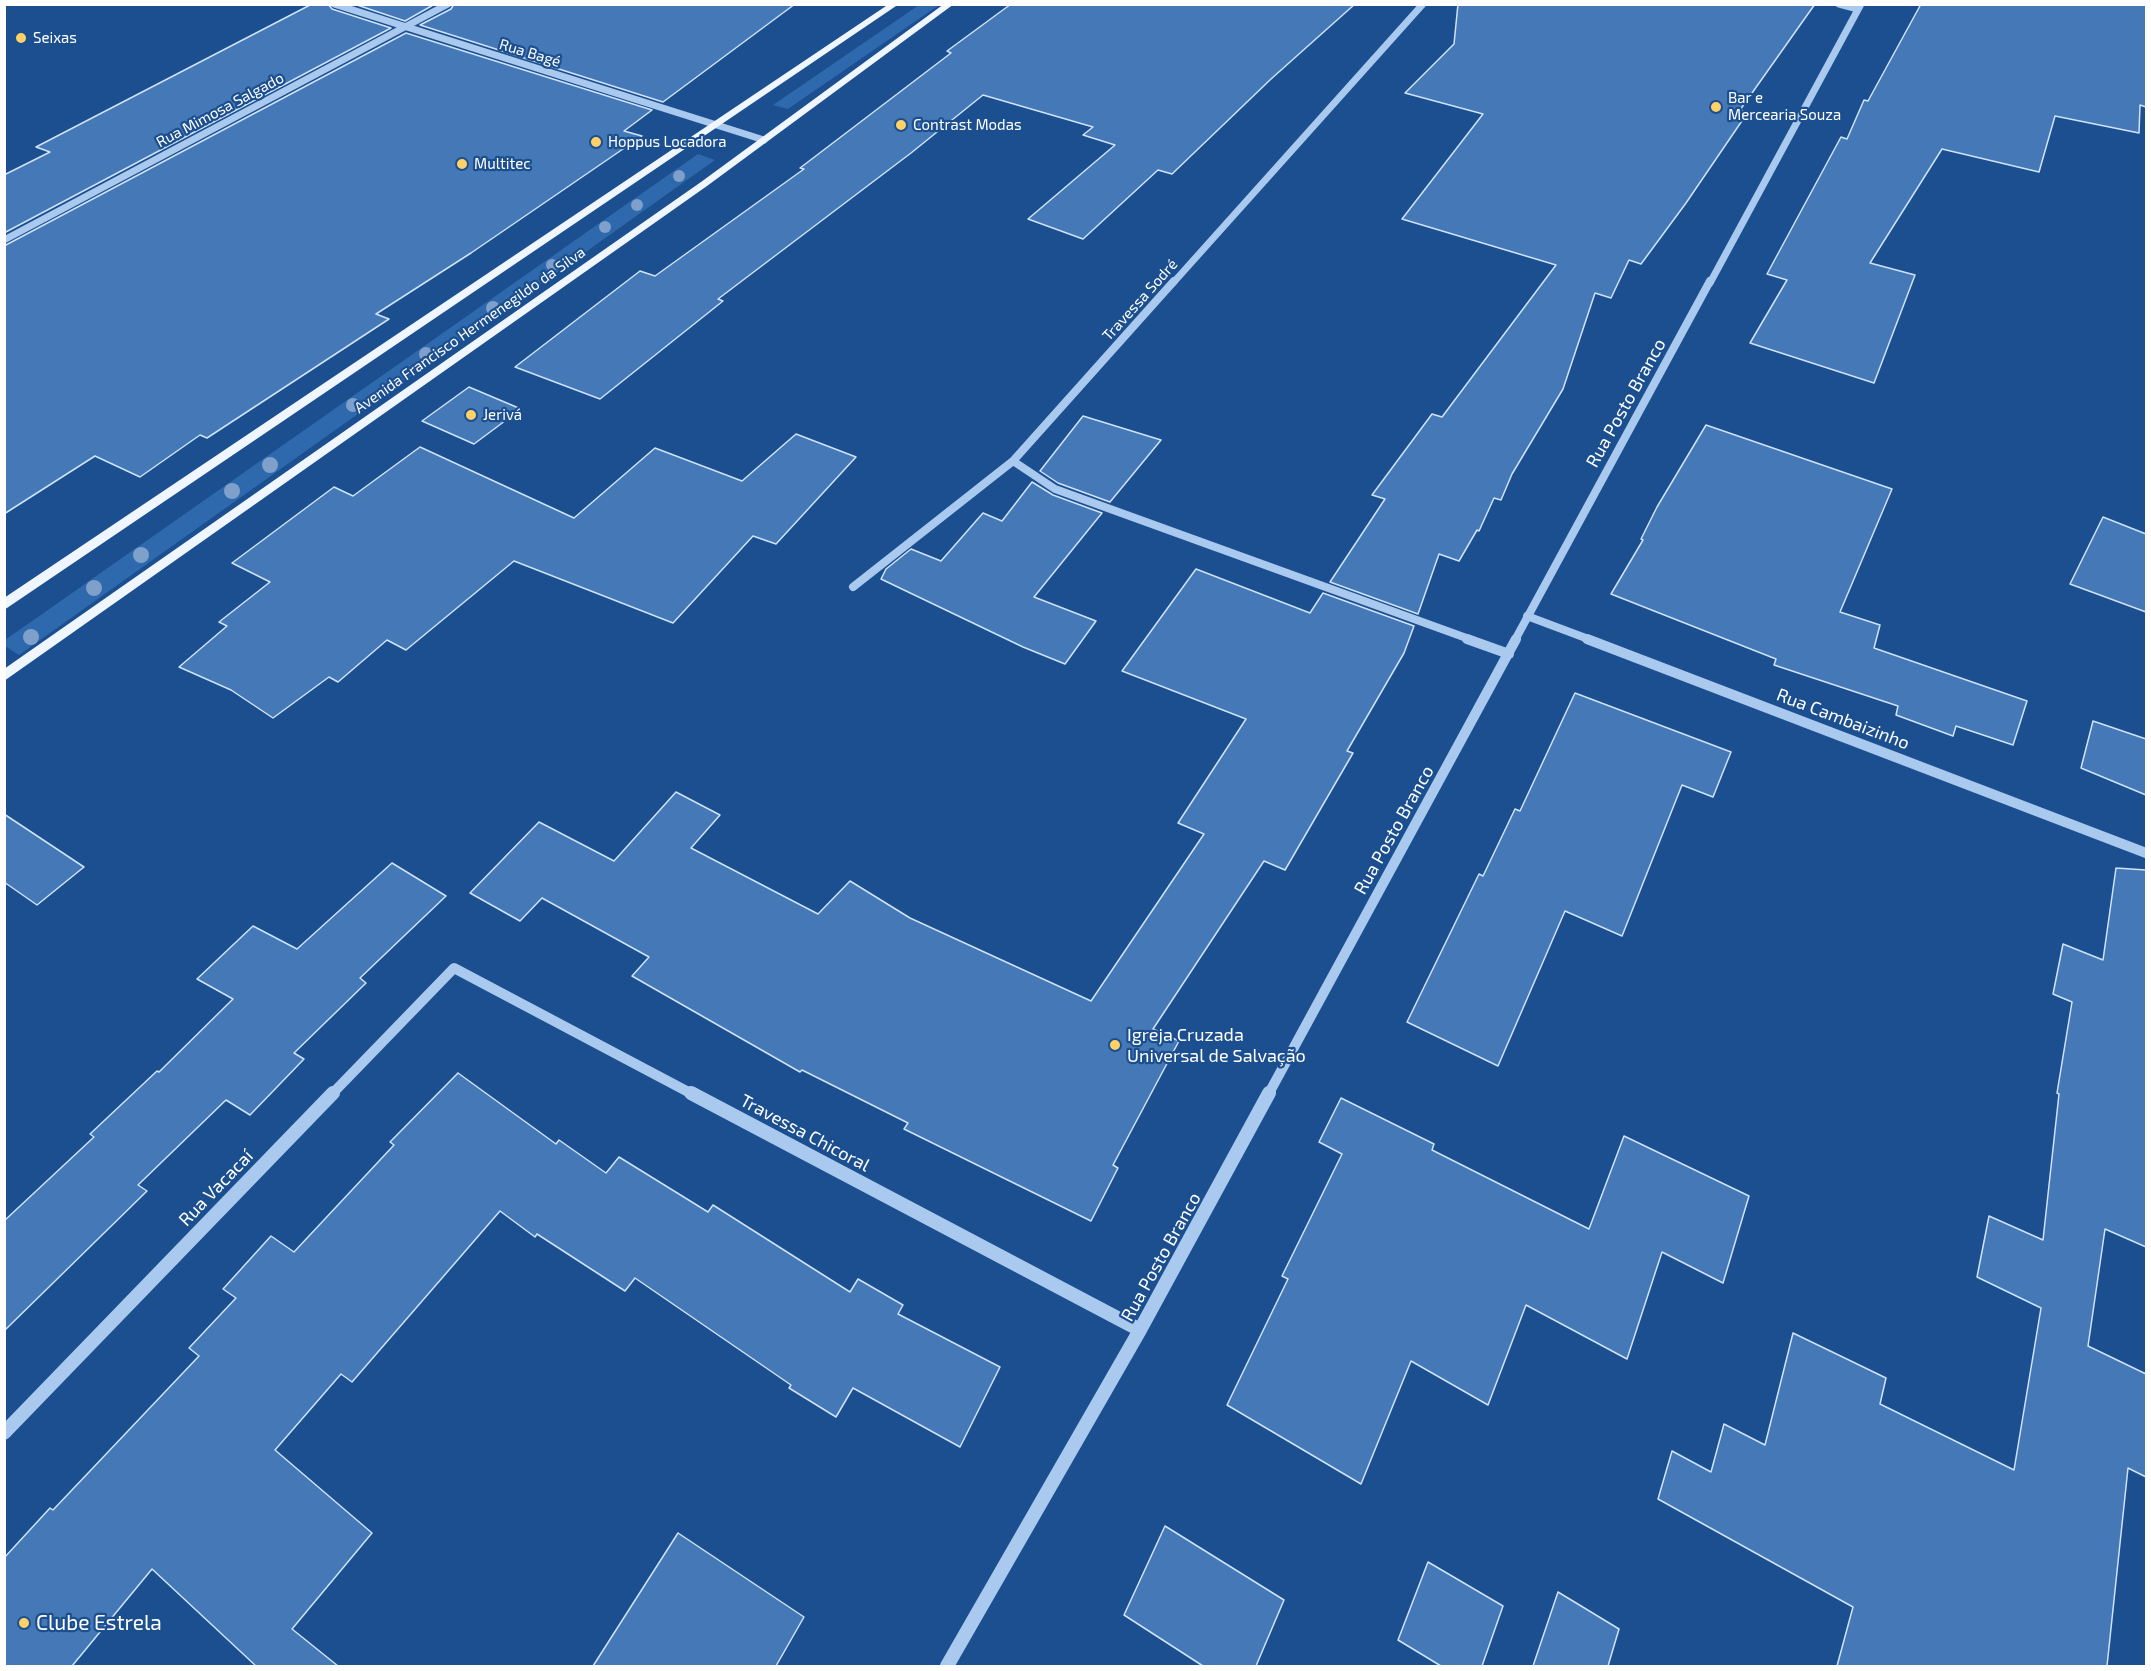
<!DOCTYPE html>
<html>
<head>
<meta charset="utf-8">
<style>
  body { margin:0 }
  #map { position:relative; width:2151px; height:1671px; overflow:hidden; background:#1b4f8f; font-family:"Exo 2",sans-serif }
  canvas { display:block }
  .frame { position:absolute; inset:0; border:6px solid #fff; pointer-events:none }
</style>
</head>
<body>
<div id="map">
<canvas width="2151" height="1671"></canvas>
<div class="frame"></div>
</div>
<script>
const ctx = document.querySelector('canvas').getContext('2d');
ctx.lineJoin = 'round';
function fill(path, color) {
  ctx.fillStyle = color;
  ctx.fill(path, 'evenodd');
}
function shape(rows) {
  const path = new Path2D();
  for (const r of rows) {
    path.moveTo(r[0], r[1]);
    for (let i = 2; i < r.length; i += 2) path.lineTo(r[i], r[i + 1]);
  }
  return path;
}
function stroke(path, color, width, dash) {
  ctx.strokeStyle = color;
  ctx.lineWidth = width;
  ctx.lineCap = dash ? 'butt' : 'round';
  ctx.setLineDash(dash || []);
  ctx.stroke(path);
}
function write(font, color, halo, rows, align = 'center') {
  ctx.font = font + ' "Exo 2",sans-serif';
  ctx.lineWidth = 4.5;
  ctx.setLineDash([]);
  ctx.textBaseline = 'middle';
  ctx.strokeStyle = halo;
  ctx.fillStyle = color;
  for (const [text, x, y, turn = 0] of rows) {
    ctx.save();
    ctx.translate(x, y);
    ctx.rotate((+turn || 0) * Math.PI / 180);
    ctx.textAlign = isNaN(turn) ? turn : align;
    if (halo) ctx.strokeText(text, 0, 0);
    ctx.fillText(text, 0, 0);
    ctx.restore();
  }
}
fill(shape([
  [919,5,939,5,788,109,773,105],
  [698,154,715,160,19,655,5,646,5,640]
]), '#2e69ad');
const building = shape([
  [312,4,328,4,332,9,391,28,4,233,4,175,50,152,36,147,312,4],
  [354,4,435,4,405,21,354,4],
  [454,4,795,4,663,102,420,25,451,9,454,4],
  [1011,4,1355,4,1271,79,1172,174,1158,170,1083,239,1028,219,1115,145,1083,135,1093,127,983,95,911,153,718,299,723,301,600,399,515,367,640,271,655,276,804,169,800,168,951,53,947,51,1011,4],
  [1458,4,1815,4,1740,110,1748,112,1686,203,1641,264,1629,260,1611,298,1595,293,1563,389,1512,474,1501,500,1494,498,1479,531,1477,530,1459,561,1439,554,1418,614,1330,582,1385,499,1372,495,1432,414,1442,417,1556,265,1402,219,1483,114,1405,93,1454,44,1458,4],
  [1921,4,2146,4,2146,107,2140,105,2139,133,2055,116,2039,172,1942,149,1870,263,1915,275,1874,383,1750,343,1787,280,1767,274,1841,137,1847,139,1864,100,1868,101,1921,4],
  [406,33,652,110,624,131,642,136,471,253,376,314,389,319,207,438,200,435,140,477,95,456,4,514,4,246,406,33],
  [469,387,521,409,474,444,422,421,469,387],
  [1083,416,1161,440,1110,502,1058,483,1040,471,1083,416],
  [1706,425,1892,489,1840,612,1880,625,1874,648,2027,701,2013,745,1956,726,1953,736,1896,715,1898,706,1774,665,1776,659,1611,594,1643,540,1641,539,1657,507,1706,425],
  [796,434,856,457,776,544,753,536,673,623,514,561,406,650,387,640,338,682,329,677,273,718,231,690,179,667,227,626,219,622,270,582,232,563,334,487,353,496,420,447,574,518,655,448,742,481,796,434],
  [1032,482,1053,495,1102,513,1034,597,1096,621,1065,664,1023,647,881,579,886,569,911,549,941,561,983,513,1002,521,1032,482],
  [2103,517,2146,534,2146,612,2070,584,2103,517],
  [1196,569,1310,613,1323,593,1414,626,1404,653,1347,751,1353,753,1285,870,1264,861,1153,1029,1179,1041,1113,1165,1118,1168,1091,1221,904,1129,908,1123,802,1070,800,1072,632,976,649,957,542,898,520,921,470,893,539,822,614,861,676,792,720,815,691,848,818,914,850,881,910,918,1091,1001,1204,834,1178,823,1246,719,1122,671,1196,569],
  [1575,693,1731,752,1713,797,1682,785,1622,936,1565,911,1498,1066,1407,1022,1479,874,1483,876,1515,809,1520,811,1575,693],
  [2093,721,2146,739,2146,795,2081,768,2093,721],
  [4,814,84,867,37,905,4,882,4,814],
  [392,863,446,896,360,978,366,983,294,1053,304,1059,250,1115,226,1100,138,1185,147,1191,4,1331,4,1221,94,1137,90,1134,157,1071,159,1072,233,999,197,979,253,926,297,949,392,863],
  [2116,868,2146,870,2146,1247,2105,1229,2088,1346,2146,1374,2146,1477,2128,1468,2107,1666,1837,1666,1853,1607,1658,1499,1672,1451,1711,1472,1724,1424,1765,1445,1793,1333,1886,1378,1880,1404,2014,1470,2041,1308,1977,1277,1989,1216,2043,1240,2059,1094,2057,1093,2072,1002,2053,994,2063,944,2103,960,2116,868],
  [458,1073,556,1144,559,1140,606,1173,619,1157,708,1212,713,1205,850,1292,858,1279,903,1305,898,1314,1000,1367,960,1447,853,1388,836,1417,789,1388,791,1385,635,1278,625,1291,537,1234,535,1237,500,1211,352,1382,341,1374,275,1450,372,1533,292,1629,338,1666,256,1666,152,1569,72,1666,4,1666,4,1558,50,1508,53,1510,199,1356,189,1348,236,1298,223,1289,271,1236,294,1252,394,1145,390,1142,458,1073],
  [1341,1098,1434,1144,1432,1150,1589,1229,1624,1136,1749,1196,1723,1283,1662,1252,1627,1359,1526,1305,1488,1405,1411,1361,1361,1484,1227,1405,1288,1279,1282,1276,1342,1154,1319,1142,1341,1098],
  [1165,1526,1284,1600,1256,1666,1203,1666,1124,1615,1165,1526],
  [678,1533,804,1617,776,1666,593,1666,678,1533],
  [1428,1562,1503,1606,1482,1666,1441,1666,1398,1640,1428,1562],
  [1558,1592,1619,1629,1608,1666,1533,1666,1558,1592]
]);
fill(building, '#4478b7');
stroke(building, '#cfe3fa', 1.5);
stroke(shape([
  [334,4,764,140],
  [1839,4,1858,9],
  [4,240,448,4],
  [1173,283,1423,4],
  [1710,283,1861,4]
]), '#a9c9ee', 7);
stroke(shape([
  [1013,461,1055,489,1472,640],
  [853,587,1013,461,1174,281],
  [1527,616,1591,640],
  [1515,640,1710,281]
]), '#a9c9ee', 8);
stroke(shape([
  [1467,639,1509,654],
  [1587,639,2146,853],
  [331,1095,454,968,694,1095],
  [1268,1095,1516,639]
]), '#a9c9ee', 10);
stroke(shape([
  [691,1093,1140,1330],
  [4,1433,333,1093],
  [947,1666,1140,1330,1269,1093]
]), '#a9c9ee', 14);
fill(shape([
  [889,4,899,4,4,610,4,598,889,4],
  [944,4,954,4,707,186,4,681,4,669,701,182,944,4]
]), '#f0f6ff');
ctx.fillStyle = '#7ea0ca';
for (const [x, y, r] of [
  [679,176,6],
  [637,205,6],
  [605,227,6],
  [552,265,6],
  [493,308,7],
  [426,354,7],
  [353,405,7],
  [270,465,8],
  [232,491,8],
  [141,555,8],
  [94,588,8],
  [31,637,8]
]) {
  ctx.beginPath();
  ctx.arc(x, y, r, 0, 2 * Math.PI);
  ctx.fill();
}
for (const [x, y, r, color] of [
  [21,38,6,"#ffd166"],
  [1716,107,6,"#ffd166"],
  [901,125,6,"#ffd166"],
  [596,142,6,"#ffd166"],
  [462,164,6,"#ffd166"],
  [471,415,6,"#ffd166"],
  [1115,1045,6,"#ffd166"],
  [24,1623,6,"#ffd166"]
]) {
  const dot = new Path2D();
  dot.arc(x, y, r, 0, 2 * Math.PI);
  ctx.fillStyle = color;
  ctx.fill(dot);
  stroke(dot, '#1b4f8f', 2);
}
write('15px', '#fff', '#1b4f8f', [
  ["Seixas",33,38],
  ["Bar e",1728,98],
  ["Mercearia Souza",1728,115],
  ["Contrast Modas",913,125],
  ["Hoppus Locadora",608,142],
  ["Multitec",474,164],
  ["Jerivá",483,415]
], 'left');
write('15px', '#fff', '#1b4f8f', [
  ["Rua Bagé",530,53,17],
  ["Rua Mimosa Salgado",220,110,-28],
  ["Travessa Sodré",1140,300,-48],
  ["Avenida Francisco Hermenegildo da Silva",470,330,-35]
]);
write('18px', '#fff', '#1b4f8f', [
  ["Rua Posto Branco",1626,403,-61],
  ["Rua Cambaizinho",1843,719,21],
  ["Rua Posto Branco",1394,830,-61],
  ["Travessa Chicoral",805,1133,28],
  ["Rua Vacacaí",216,1188,-46],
  ["Rua Posto Branco",1161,1257,-61]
]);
write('18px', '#fff', '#1b4f8f', [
  ["Igreja Cruzada",1127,1035],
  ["Universal de Salvação",1127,1056]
], 'left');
write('21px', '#fff', '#1b4f8f', [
  ["Clube Estrela",36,1623]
], 'left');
</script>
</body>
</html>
